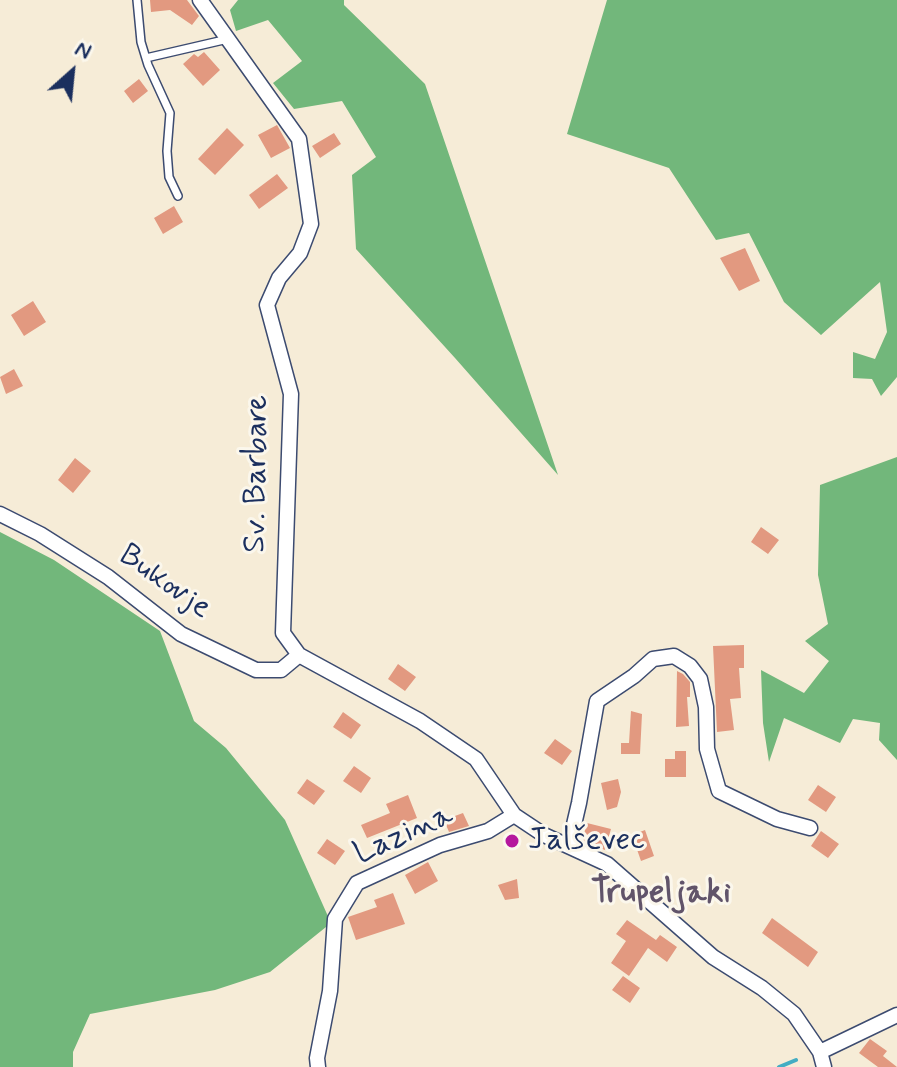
<!DOCTYPE html>
<html>
<head>
<meta charset="utf-8">
<style>
  body { margin:0 }
  #map { position:relative; width:897px; height:1067px; overflow:hidden; background:#f6ecd7; font-family:Mynerve,sans-serif }
  canvas { display:block }
  .north { position:absolute; left:32px; top:32px; width:80px; height:80px; -webkit-text-stroke:6px #fbf7ec; paint-order:stroke; rotate:27deg; font-size:22px; font-weight:700; line-height:32px; text-align:center; color:#1b2f5e }
  .north::after { content:''; display:block; margin:auto; width:28px; height:36px; background:#1b2f5e; clip-path:polygon(50% 0,100% 100%,50% 72%,0 100%) }
</style>
</head>
<body>
<div id="map">
<canvas width="897" height="1067"></canvas>
<div class="north">N</div>
</div>
<script>
const ctx = document.querySelector('canvas').getContext('2d');
ctx.lineJoin = 'round';
function fill(path, color) {
  ctx.fillStyle = color;
  ctx.fill(path, 'evenodd');
}
function shape(rows) {
  const path = new Path2D();
  for (const r of rows) {
    path.moveTo(r[0], r[1]);
    for (let i = 2; i < r.length; i += 2) path.lineTo(r[i], r[i + 1]);
  }
  return path;
}
function stroke(path, color, width, dash) {
  ctx.strokeStyle = color;
  ctx.lineWidth = width;
  ctx.lineCap = dash ? 'butt' : 'round';
  ctx.setLineDash(dash || []);
  ctx.stroke(path);
}
function write(font, color, halo, rows, align = 'center') {
  ctx.font = font + ' Mynerve,sans-serif';
  ctx.lineWidth = 6;
  ctx.setLineDash([]);
  ctx.textBaseline = 'middle';
  ctx.strokeStyle = halo;
  ctx.fillStyle = color;
  for (const [text, x, y, turn = 0] of rows) {
    ctx.save();
    ctx.translate(x, y);
    ctx.rotate((+turn || 0) * Math.PI / 180);
    ctx.textAlign = isNaN(turn) ? turn : align;
    if (halo) ctx.strokeText(text, 0, 0);
    ctx.fillText(text, 0, 0);
    ctx.restore();
  }
}
fill(shape([
  [238,0,344,0,344,5,425,84,558,475,455,358,356,249,352,175,376,157,342,101,294,109,273,83,302,61,268,20,236,31,230,10],
  [607,0,897,0,897,377,881,396,872,379,853,378,853,352,875,359,887,332,880,282,821,335,784,302,749,233,716,240,669,168,567,134],
  [897,457,897,760,879,740,880,723,853,719,840,743,784,718,769,762,763,723,761,670,804,693,829,661,805,641,828,624,818,575,820,485],
  [0,532,54,560,160,631,194,721,226,748,285,820,331,923,270,972,215,990,90,1014,73,1052,73,1067,0,1067]
]), '#72b77b');
stroke(shape([
  [779,1067,796,1060]
]), '#43adc3', 4);
fill(shape([
  [150,0,187,0,199,16,192,25,170,10,151,12],
  [204,52,220,70,203,86,183,64,194,54,198,57],
  [139,79,148,91,133,103,124,91],
  [277,125,290,148,271,158,258,135],
  [227,128,244,145,215,175,198,159],
  [334,133,341,144,320,158,312,146],
  [277,174,288,188,259,209,249,195],
  [174,206,183,222,163,234,154,218],
  [745,248,760,281,739,291,720,258],
  [33,301,46,322,24,336,11,315],
  [14,369,23,386,6,394,0,377],
  [75,458,91,471,73,493,58,480],
  [761,527,779,540,768,554,751,542],
  [744,645,744,668,739,668,741,698,730,699,734,730,717,732,713,646],
  [398,664,416,677,405,691,388,679],
  [677,671,683,674,690,682,690,697,687,697,689,726,676,727],
  [631,711,642,714,640,754,621,754,621,743,629,743],
  [343,712,361,725,351,739,333,727],
  [555,739,572,751,562,765,544,753],
  [675,751,686,751,686,777,665,777,665,759,675,759],
  [354,766,371,778,361,793,343,781],
  [307,779,325,791,314,805,297,793],
  [618,779,621,792,617,807,607,810,601,783],
  [818,785,836,797,826,812,808,800],
  [408,795,417,818,367,838,361,825,390,813,386,804],
  [463,813,469,826,449,832,444,820],
  [587,823,611,829,605,850,582,841],
  [645,830,654,856,641,861,632,835],
  [821,831,839,844,828,858,811,846],
  [327,839,345,851,335,865,317,853],
  [428,862,438,881,415,894,405,875],
  [517,879,519,898,505,900,498,885],
  [393,893,405,924,356,940,348,917,377,907,374,900],
  [772,918,818,952,808,967,762,933],
  [627,920,656,940,660,935,677,947,667,962,648,948,629,976,611,963,626,941,616,934],
  [623,976,640,988,630,1003,612,990],
  [870,1039,887,1051,883,1056,897,1067,878,1067,859,1053]
]), '#e29980');
const lane = shape([
  [137,0,141,42,148,65,170,113,167,151,169,177,178,196],
  [146,58,228,39]
]);
const street = shape([
  [200,0,299,139,311,224,300,253,279,278,267,305,291,394,283,633,299,655,420,721,476,759,514,815,544,835,607,864,713,957,762,988,794,1014,820,1052,824,1067],
  [0,514,40,534,108,577,181,634,256,670,281,670,299,655],
  [569,846,579,803,597,701,634,676,653,659,674,656,690,666,700,679,706,707,707,749,719,791,777,819,810,828],
  [820,1052,897,1015],
  [318,1067,317,1058,330,991,335,919,357,883,440,845,488,831,514,815]
]);
stroke(lane, '#3c4b70', 10);
stroke(street, '#3c4b70', 17);
stroke(lane, '#fff', 7);
stroke(street, '#fff', 14);
for (const [x, y, r, color] of [
  [512,841,8,"#b5179e"]
]) {
  const dot = new Path2D();
  dot.arc(x, y, r, 0, 2 * Math.PI);
  ctx.fillStyle = color;
  ctx.fill(dot);
  stroke(dot, '#fbf7ec', 3);
}
write('32px', '#1b2f5e', '#fbf7ec', [
  ["Sv. Barbare",258,474,-89],
  ["Bukovje",164,583,35],
  ["Lazina",404,836,-24]
]);
write('32px', '#1b2f5e', '#fbf7ec', [
  ["Jalševec",528,841]
], 'left');
write('bold 34px', '#61546a', '#fbf7ec', [
  ["Trupeljaki",661,894]
]);
</script>
</body>
</html>
